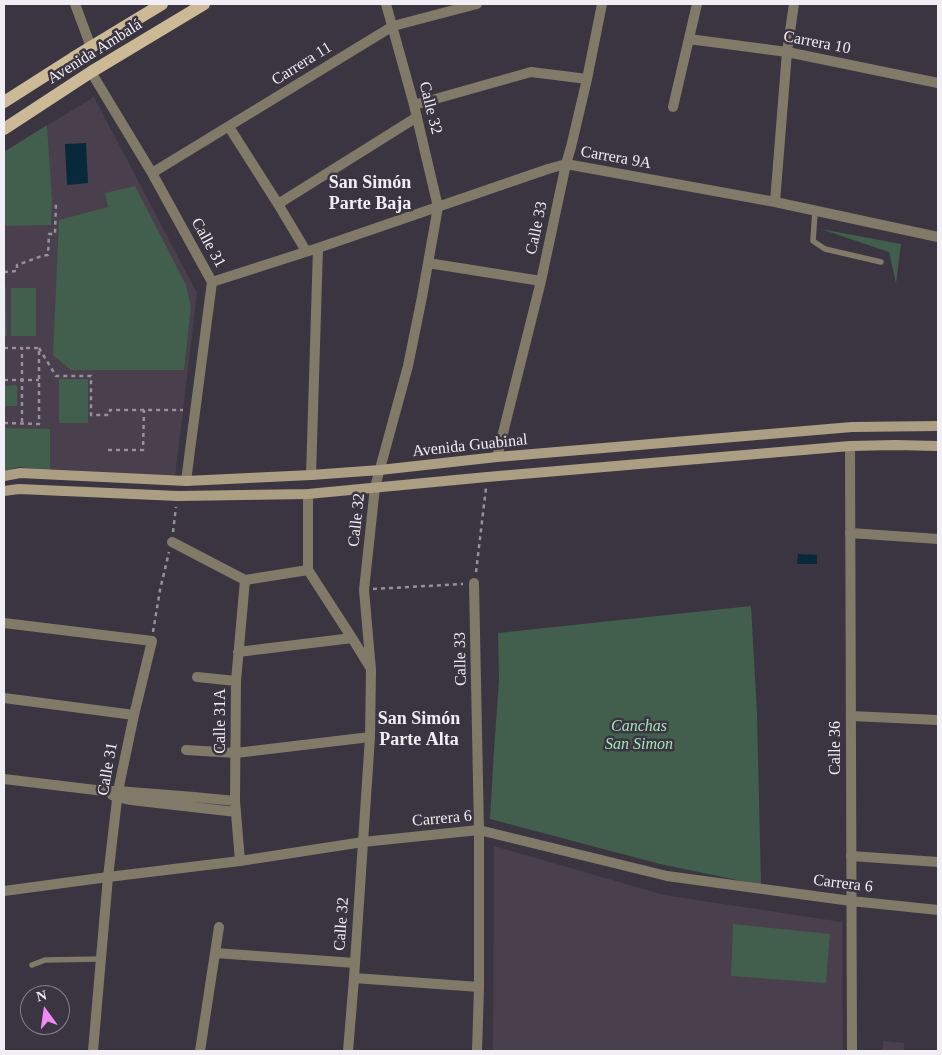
<!DOCTYPE html>
<html>
<head>
<meta charset="utf-8">
<style>
  body { margin:0 }
  #map { position:relative; width:942px; height:1055px; overflow:hidden; background:#3b3541; font-family:"Times New Roman",serif }
  canvas { display:block }
  .frame { position:absolute; inset:0; border:5px solid #f1eef5; pointer-events:none }
  .north { position:absolute; left:20px; top:985px; width:50px; height:50px; box-sizing:border-box; background:#3b3541; border:1px solid #847f89; border-radius:50%; rotate:346deg; font-size:14px; font-weight:700; line-height:20px; text-align:center; color:#f1eef5 }
  .north::after { content:''; display:block; margin:auto; width:18px; height:22px; background:#ee8bf7; clip-path:polygon(50% 0,100% 100%,50% 72%,0 100%) }
</style>
</head>
<body>
<div id="map">
<canvas width="942" height="1055"></canvas>
<div class="frame"></div>
<div class="north">N</div>
</div>
<script>
const ctx = document.querySelector('canvas').getContext('2d');
ctx.lineJoin = 'round';
function fill(path, color) {
  ctx.fillStyle = color;
  ctx.fill(path, 'evenodd');
}
function shape(rows) {
  const path = new Path2D();
  for (const r of rows) {
    path.moveTo(r[0], r[1]);
    for (let i = 2; i < r.length; i += 2) path.lineTo(r[i], r[i + 1]);
  }
  return path;
}
function stroke(path, color, width, dash) {
  ctx.strokeStyle = color;
  ctx.lineWidth = width;
  ctx.lineCap = dash ? 'butt' : 'round';
  ctx.setLineDash(dash || []);
  ctx.stroke(path);
}
function write(font, color, halo, rows, align = 'center') {
  ctx.font = font + ' "Times New Roman",serif';
  ctx.lineWidth = 5;
  ctx.setLineDash([]);
  ctx.textBaseline = 'middle';
  ctx.strokeStyle = halo;
  ctx.fillStyle = color;
  for (const [text, x, y, turn = 0] of rows) {
    ctx.save();
    ctx.translate(x, y);
    ctx.rotate((+turn || 0) * Math.PI / 180);
    ctx.textAlign = isNaN(turn) ? turn : align;
    if (halo) ctx.strokeText(text, 0, 0);
    ctx.fillText(text, 0, 0);
    ctx.restore();
  }
}
fill(shape([
  [94,97,197,293,175,477,18,467,4,471,4,152],
  [494,846,664,895,842,922,843,1051,493,1051],
  [883,1041,904,1043,904,1051,883,1051]
]), '#4a3f4d');
fill(shape([
  [47,125,52,200,51,225,4,226,4,152],
  [135,186,186,285,191,306,184,370,71,370,53,355,59,220,108,207,105,193],
  [821,229,901,244,896,283,889,252],
  [4,287,6,287,7,336,4,336],
  [11,288,36,288,36,336,11,336],
  [59,379,88,379,88,423,59,423],
  [17,385,17,406,4,406,4,386],
  [4,428,50,429,50,470,18,467,4,471],
  [751,606,757,713,761,885,660,864,490,819,494,750,499,681,498,633],
  [733,924,830,934,826,983,731,976]
]), '#425e4c');
fill(shape([
  [86,143,88,183,67,185,65,144],
  [798,554,817,555,817,564,797,564]
]), '#08283b');
stroke(shape([
  [4,272,17,271,17,265,42,256,48,255,49,234,55,234,56,203],
  [4,348,22,348,22,423],
  [39,348,56,376,91,376,91,415,109,415,110,410,183,410],
  [4,380,39,380],
  [4,423,39,424,39,348,22,348],
  [108,450,143,450,144,410],
  [173,532,176,507],
  [476,572,486,488],
  [373,589,463,584],
  [153,632,160,590,169,552]
]), '#95919a', 2.5, [4, 4]);
stroke(shape([
  [815,211,813,241,825,249,881,262],
  [32,965,45,960,101,959]
]), '#827a68', 5.5);
stroke(shape([
  [75,4,91,47],
  [689,39,787,52,938,83],
  [91,72,152,173,212,282,186,481],
  [414,105,531,72,587,79],
  [673,107,697,4],
  [229,127,278,204,306,251],
  [152,173,393,26,477,4],
  [775,202,787,52,794,4],
  [278,204,417,117],
  [428,263,541,281],
  [212,282,318,248,548,169,566,164,775,202,938,237],
  [497,457,541,281,566,164,571,147,587,79,602,4],
  [311,475,318,248],
  [308,494,308,570,352,638,370,667],
  [850,533,938,539],
  [172,542,245,580,308,570],
  [474,583,479,830,479,987,477,1051],
  [4,623,152,641,134,715,118,791,108,877,93,1051],
  [238,652,352,638],
  [197,677,236,681],
  [4,698,134,715],
  [851,716,938,720],
  [186,750,236,753,370,737],
  [4,779,104,791,118,791,194,797,235,801],
  [112,795,117,797,131,800,236,812],
  [851,856,938,862],
  [240,861,235,801,236,681,245,580],
  [215,953,355,963],
  [354,978,479,987],
  [200,1051,219,927],
  [348,1051,354,978,370,737,371,670,364,590,375,487,408,366,422,297,438,207,414,105,386,4]
]), '#827a68', 10);
stroke(shape([
  [850,446,852,1051],
  [4,891,108,877,240,861,363,842,479,830,667,876,851,901,938,910]
]), '#827a68', 10);
stroke(shape([
  [4,476,20,473,186,481,311,475,380,470,497,457,852,427,938,426],
  [4,491,19,489,178,496,308,494,487,477,850,446,895,445,938,446]
]), '#ab9e82', 10);
stroke(shape([
  [4,102,73,58,162,4],
  [4,129,91,72,204,4]
]), '#cbba95', 12);
write('16px', '#f1eef5', '#3b3541', [
  ["Carrera 10",817,43,11],
  ["Avenida Ambalá",95,52,-32],
  ["Carrera 11",302,64,-32],
  ["Calle 32",430,108,76],
  ["Carrera 9A",616,158,10],
  ["Calle 33",537,228,-78],
  ["Calle 31",208,243,61],
  ["Avenida Guabinal",470,446,-6],
  ["Calle 32",357,520,-84],
  ["Calle 33",461,659,-91],
  ["Calle 31A",221,721,-90],
  ["Calle 36",836,748,-90],
  ["Calle 31",108,769,-80],
  ["Carrera 6",442,819,-5],
  ["Carrera 6",843,884,7],
  ["Calle 32",342,924,-86]
]);
write('italic 16px', '#9ee4b8', '#3b3541', [
  ["Canchas",639,727],
  ["San Simon",639,745]
]);
write('bold 18px', '#f1eef5', '#3b3541', [
  ["San Simón",370,183],
  ["Parte Baja",370,204],
  ["San Simón",419,719],
  ["Parte Alta",419,740]
]);
</script>
</body>
</html>
